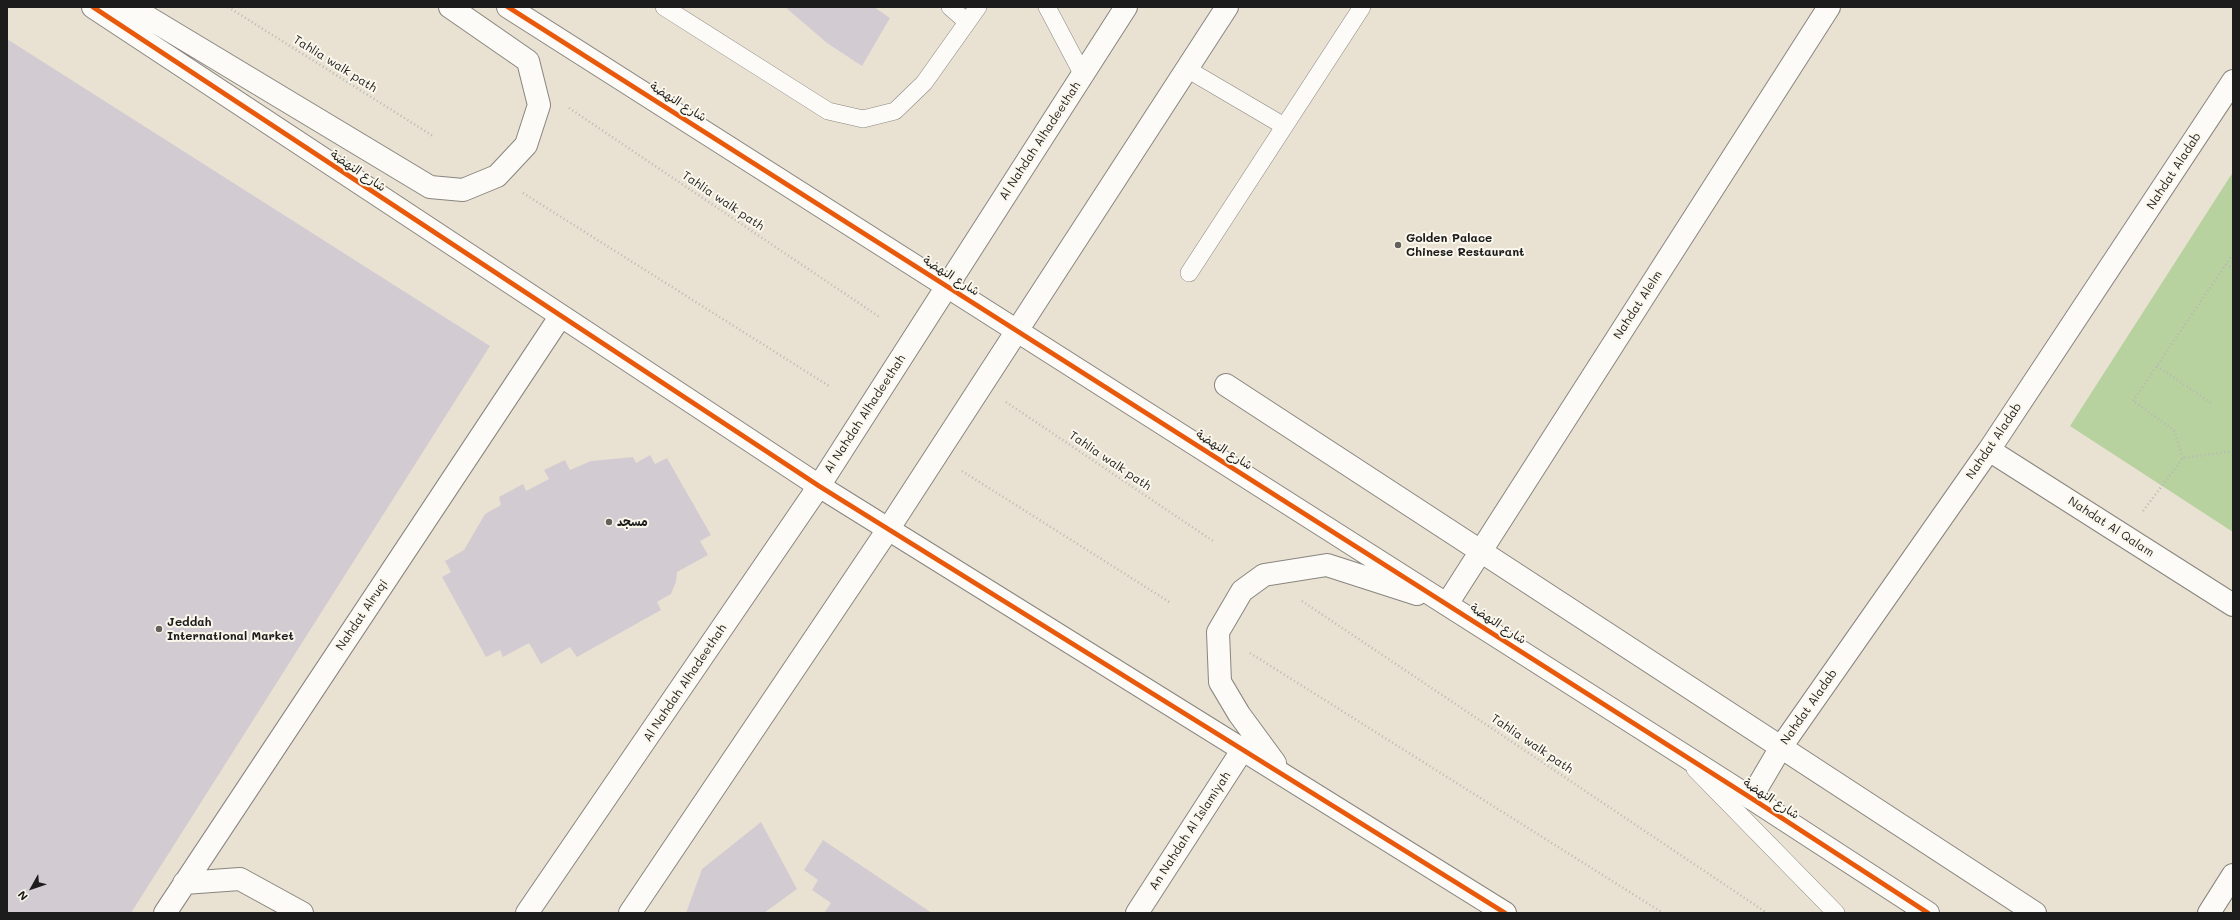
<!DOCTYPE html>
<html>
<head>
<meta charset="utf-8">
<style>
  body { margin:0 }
  #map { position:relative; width:2240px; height:920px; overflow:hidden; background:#e9e2d3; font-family:Mali,sans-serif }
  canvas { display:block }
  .frame { position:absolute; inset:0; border:8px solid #1c1c1c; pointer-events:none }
  .north { position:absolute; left:12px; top:868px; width:40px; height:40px; -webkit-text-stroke:3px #fbf7ec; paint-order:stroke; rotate:230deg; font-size:11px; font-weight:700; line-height:16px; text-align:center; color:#1c1c1c }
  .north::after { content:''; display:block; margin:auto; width:14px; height:18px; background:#1c1c1c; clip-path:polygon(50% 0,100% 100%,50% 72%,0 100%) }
</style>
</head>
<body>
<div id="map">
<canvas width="2240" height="920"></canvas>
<div class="frame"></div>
<div class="north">N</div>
</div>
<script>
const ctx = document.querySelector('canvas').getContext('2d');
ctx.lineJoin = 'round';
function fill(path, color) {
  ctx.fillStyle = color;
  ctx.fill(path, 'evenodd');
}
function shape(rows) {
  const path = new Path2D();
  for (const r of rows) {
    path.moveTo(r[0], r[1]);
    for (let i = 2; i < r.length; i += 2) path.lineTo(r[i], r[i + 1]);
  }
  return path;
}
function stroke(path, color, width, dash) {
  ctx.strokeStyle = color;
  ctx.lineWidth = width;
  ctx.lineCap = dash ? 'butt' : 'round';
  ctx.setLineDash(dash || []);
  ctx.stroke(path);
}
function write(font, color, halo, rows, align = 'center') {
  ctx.font = font + ' Mali,"Playpen Sans Arabic",sans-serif';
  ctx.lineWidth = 4;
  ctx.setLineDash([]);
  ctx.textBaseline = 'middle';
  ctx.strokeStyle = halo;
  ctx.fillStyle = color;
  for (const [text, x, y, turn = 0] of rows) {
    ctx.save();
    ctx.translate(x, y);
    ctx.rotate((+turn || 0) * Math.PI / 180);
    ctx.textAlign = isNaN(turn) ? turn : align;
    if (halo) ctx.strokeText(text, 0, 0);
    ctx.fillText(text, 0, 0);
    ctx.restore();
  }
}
fill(shape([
  [2233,172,2233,532,2070,426]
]), '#b7d19f');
fill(shape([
  [785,7,874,7,890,18,862,66,827,43],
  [7,39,490,346,131,913,11,913,7,911],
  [650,455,655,464,667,458,711,535,700,541,708,555,677,572,676,582,671,594,657,602,661,610,577,657,570,647,541,664,529,643,503,657,500,650,486,657,442,577,451,572,445,561,464,550,485,514,501,505,499,497,523,484,526,491,549,479,544,470,565,460,570,470,591,461,633,457,636,463],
  [761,822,797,889,764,913,686,913,702,869],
  [823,840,932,913,824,913,831,903,812,890,818,880,804,870]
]), '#d2ccd2');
const service = shape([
  [664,7,828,111,863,119,895,111,924,83,978,7],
  [950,7,967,22],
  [1047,7,1083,75],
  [1187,69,1284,126],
  [1189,273,1362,7],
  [1695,769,1836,913]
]);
const minor = shape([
  [1226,385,2035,913],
  [1989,450,2233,605],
  [1447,604,1829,7],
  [1751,798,1781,747,1989,450,2233,81],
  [184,883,240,879,302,913],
  [165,913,560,317],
  [527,913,819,486,1126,7],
  [630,913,889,528,1227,7],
  [1137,913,1243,749],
  [2209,913,2233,875]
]);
const tertiary = shape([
  [93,7,819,486,1505,913],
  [120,7,144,15,430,187,463,190,497,176,526,145,539,105,528,61,450,7],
  [508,7,1751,798,1928,913],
  [1275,763,1239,714,1220,682,1218,632,1242,591,1264,575,1327,565,1417,594]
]);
stroke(service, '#89857e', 18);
stroke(minor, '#89857e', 24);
stroke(tertiary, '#89857e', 24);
stroke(shape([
  [228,7,433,136],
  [569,108,881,318],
  [523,193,829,386],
  [2226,264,2233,269],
  [2157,366,2211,403],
  [1006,402,1213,541],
  [2183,458,2174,430,2133,401,2233,254],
  [962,471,1171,603],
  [2143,511,2183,458,2233,451],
  [1302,601,1767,913],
  [1250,653,1663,913]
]), '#b9b8b5', 2.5, [1, 3]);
stroke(service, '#fcfbf8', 17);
stroke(minor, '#fcfbf8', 22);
stroke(tertiary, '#fcfbf8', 22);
stroke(shape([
  [93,7,819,486,1505,913],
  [508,7,1751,798,1928,913]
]), '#e8590c', 5);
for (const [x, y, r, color] of [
  [1398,245,4,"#64615c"],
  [609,522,4,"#64615c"],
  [159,629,4,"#64615c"]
]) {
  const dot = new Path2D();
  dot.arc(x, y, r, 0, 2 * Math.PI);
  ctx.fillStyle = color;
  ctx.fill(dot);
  stroke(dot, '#fbf7ec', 1.5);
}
write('12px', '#1c1c1c', '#fbf7ec', [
  ["Tahlia walk path",335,64,32],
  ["شارع النهضة",678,102,32],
  ["Al Nahdah Alhadeethah",1040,141,-57],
  ["شارع النهضة",358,171,34],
  ["Nahdat Aladab",2174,171,-57],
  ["Tahlia walk path",723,201,34],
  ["شارع النهضة",951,276,32],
  ["Nahdat Alelm",1638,305,-57],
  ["Al Nahdah Alhadeethah",865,414,-57],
  ["Nahdat Aladab",1994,441,-56],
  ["شارع النهضة",1224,450,32],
  ["Tahlia walk path",1110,461,34],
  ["Nahdat Al Qalam",2111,527,33],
  ["Nahdat Alruqi",362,615,-56],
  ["شارع النهضة",1498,624,33],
  ["Al Nahdah Alhadeethah",685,683,-56],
  ["Nahdat Aladab",1809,707,-55],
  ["Tahlia walk path",1532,744,34],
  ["شارع النهضة",1771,799,33],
  ["An Nahdah Al Islamiyah",1190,831,-57]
]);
write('bold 12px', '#1c1c1c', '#fbf7ec', [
  ["Golden Palace",1406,238],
  ["Chinese Restaurant",1406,252],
  ["مسجد",617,522],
  ["Jeddah",167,622],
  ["International Market",167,636]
], 'left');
</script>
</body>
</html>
